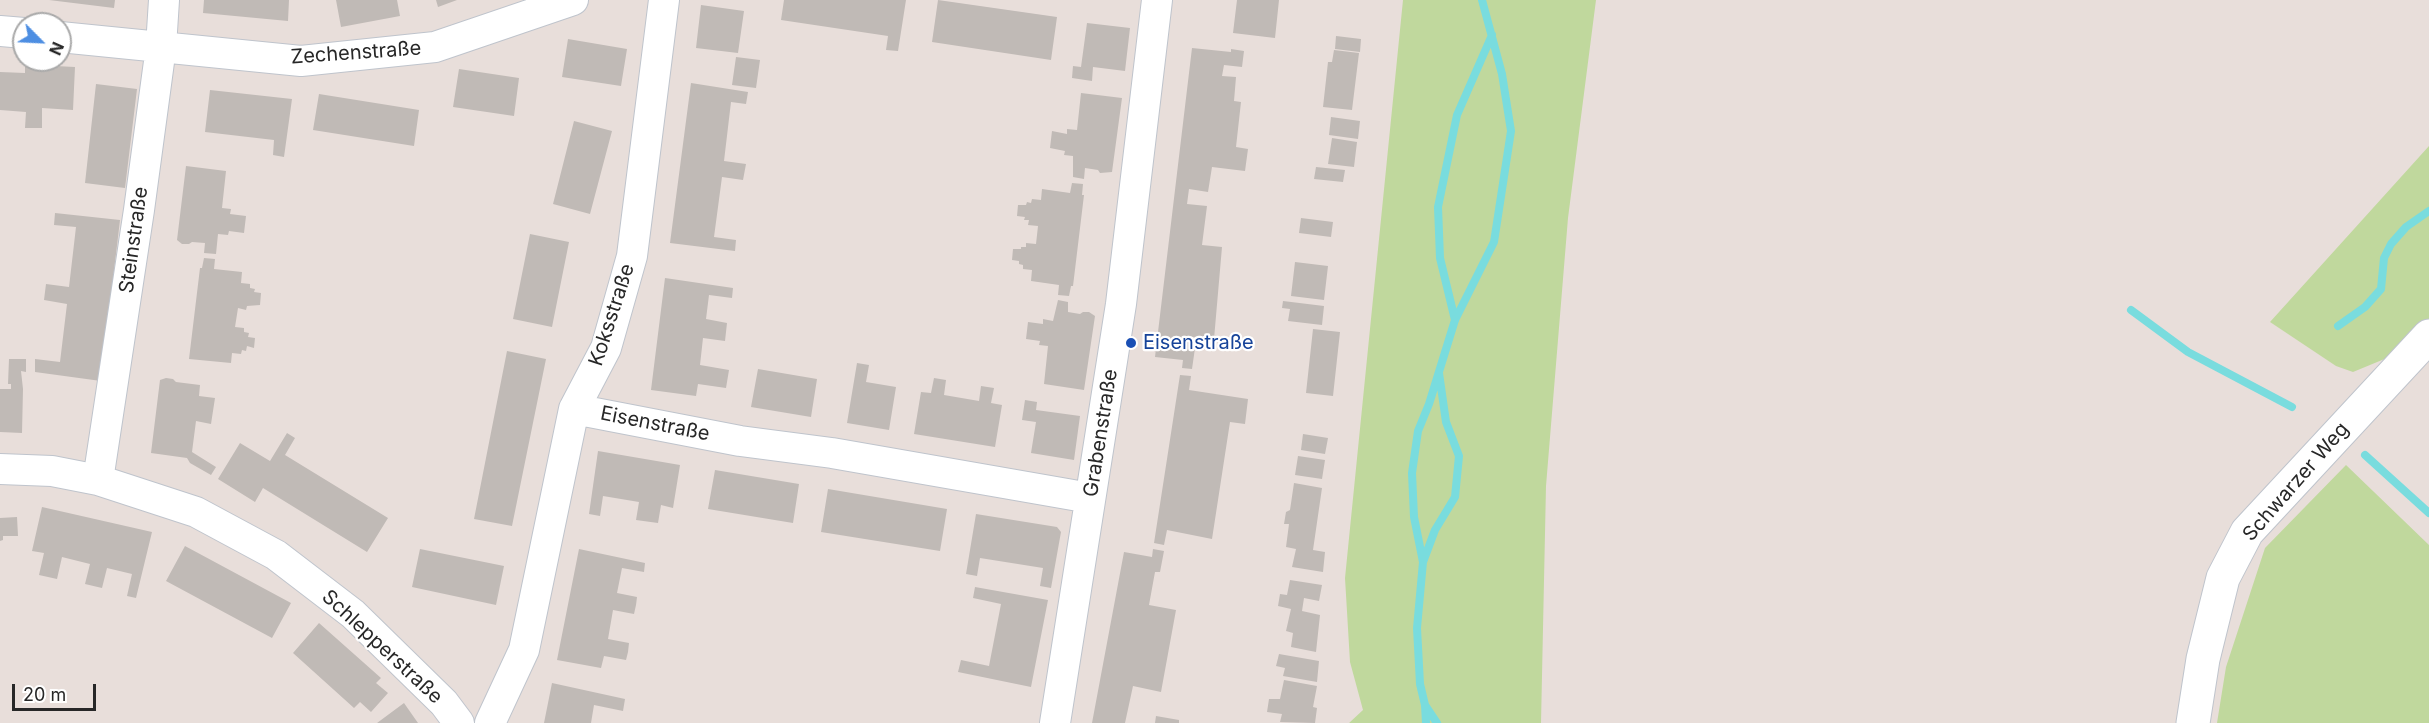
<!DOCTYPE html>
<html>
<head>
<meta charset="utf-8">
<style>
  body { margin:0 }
  #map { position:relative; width:2429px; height:723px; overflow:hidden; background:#e8deda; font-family:Inter,sans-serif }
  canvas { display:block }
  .north { position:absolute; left:12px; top:12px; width:60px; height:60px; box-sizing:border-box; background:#fff; border:2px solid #a9a9a9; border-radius:50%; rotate:114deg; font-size:16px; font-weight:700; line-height:24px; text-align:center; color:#272727 }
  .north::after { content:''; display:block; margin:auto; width:21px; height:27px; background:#4d8ee2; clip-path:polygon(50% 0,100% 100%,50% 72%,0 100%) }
  .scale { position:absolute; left:12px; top:684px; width:84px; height:27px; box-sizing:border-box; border:3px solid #272727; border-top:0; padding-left:8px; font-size:18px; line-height:21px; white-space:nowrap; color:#272727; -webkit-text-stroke:4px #fff; paint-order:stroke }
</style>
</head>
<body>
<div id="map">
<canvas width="2429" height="723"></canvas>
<div class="north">N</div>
<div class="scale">20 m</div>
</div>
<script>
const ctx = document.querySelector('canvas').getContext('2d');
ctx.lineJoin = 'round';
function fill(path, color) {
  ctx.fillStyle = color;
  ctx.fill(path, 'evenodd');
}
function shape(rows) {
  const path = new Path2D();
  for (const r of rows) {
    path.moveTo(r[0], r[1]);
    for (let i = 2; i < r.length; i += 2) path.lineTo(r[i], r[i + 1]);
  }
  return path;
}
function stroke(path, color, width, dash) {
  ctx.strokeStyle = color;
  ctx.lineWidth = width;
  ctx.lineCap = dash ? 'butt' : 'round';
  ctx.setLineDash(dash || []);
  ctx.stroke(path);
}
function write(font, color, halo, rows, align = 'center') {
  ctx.font = font + ' Inter,sans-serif';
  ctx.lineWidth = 4.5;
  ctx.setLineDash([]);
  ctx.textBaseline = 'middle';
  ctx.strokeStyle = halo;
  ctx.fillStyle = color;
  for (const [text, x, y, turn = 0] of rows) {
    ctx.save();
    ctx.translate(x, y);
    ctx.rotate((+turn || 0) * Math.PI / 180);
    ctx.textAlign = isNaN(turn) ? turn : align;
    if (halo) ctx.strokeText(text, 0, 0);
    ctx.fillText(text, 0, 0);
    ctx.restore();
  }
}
fill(shape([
  [1403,0,1596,0,1568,218,1546,486,1541,723,1349,723,1363,710,1350,662,1345,578],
  [2429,146,2429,319,2399,353,2353,372,2336,366,2270,322],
  [2346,465,2429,545,2429,723,2217,723,2226,667,2265,548]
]), '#c0d89d');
stroke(shape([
  [2131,310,2188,352,2292,407],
  [1455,320,1440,258,1438,207,1457,115,1492,35],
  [2338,326,2365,307,2381,289,2384,258,2391,244,2406,227,2429,211],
  [2365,455,2429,513],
  [1423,562,1414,517,1412,473,1418,431,1429,404,1455,320,1494,242,1511,131,1502,74,1482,0],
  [1425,705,1426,723],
  [1437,723,1425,705,1420,684,1417,628,1423,562,1435,530,1455,497,1459,456,1446,422,1439,373]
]), '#79dcde', 8);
fill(shape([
  [49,0,115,0,114,8],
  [204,0,289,0,288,21,203,13],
  [336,0,397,0,400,16,341,27],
  [436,0,457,0,438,7],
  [784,0,906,0,898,51,886,50,888,36,781,20],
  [938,0,1057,17,1051,60,932,42],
  [1237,0,1279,0,1275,38,1233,33],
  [701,5,744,11,738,53,696,48],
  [1087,23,1130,28,1125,71,1093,67,1092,81,1072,78,1073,66,1081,67],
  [1336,36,1361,39,1360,52,1335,49],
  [568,39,627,49,621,86,562,77],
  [1192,48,1231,52,1231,49,1244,51,1242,67,1224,65,1222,76,1236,77,1234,101,1241,102,1236,147,1248,149,1245,171,1212,167,1208,192,1189,189,1187,204,1207,206,1202,245,1222,247,1214,339,1191,337,1190,347,1195,348,1192,369,1182,368,1183,360,1155,357],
  [1334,50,1359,53,1352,110,1323,107,1328,62,1332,62],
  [736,57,760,60,756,88,732,85],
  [35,65,75,67,73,110,42,108,42,128,25,128,26,112,0,110,0,72,25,73,25,66,35,67],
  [459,69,519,78,514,116,453,107],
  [691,83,748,92,746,104,731,102,724,161,746,164,743,180,722,177,714,237,736,240,735,251,670,243],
  [96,84,137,89,125,188,85,183],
  [210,90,292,99,284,157,273,155,274,140,205,132],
  [1081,93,1122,98,1112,172,1100,173,1098,170,1085,168,1084,179,1073,177,1073,156,1064,155,1065,151,1050,148,1052,131,1067,134,1067,129,1077,130],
  [319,94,419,110,414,146,313,130],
  [1331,117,1360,121,1358,139,1329,135],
  [574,121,612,131,590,214,553,204],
  [1332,138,1357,142,1354,167,1328,164],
  [186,166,226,171,222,208,231,209,230,214,246,216,244,233,229,231,228,235,218,234,216,254,204,253,205,243,192,242,189,244,182,244,177,240],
  [1316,167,1345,170,1343,182,1314,179],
  [1072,183,1083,184,1082,195,1084,195,1073,286,1071,286,1069,296,1058,295,1059,285,1031,281,1032,270,1023,269,1023,265,1019,264,1019,261,1012,260,1013,249,1021,249,1021,247,1026,247,1026,243,1036,244,1038,226,1028,225,1029,220,1024,220,1025,217,1017,216,1018,205,1026,205,1027,202,1031,203,1032,199,1041,200,1042,189,1070,193],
  [55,213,120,220,101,381,35,372,35,359,60,362,67,304,44,300,46,284,69,287,76,227,54,225],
  [1301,218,1333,222,1331,237,1299,233],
  [530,234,569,242,552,327,513,319],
  [204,258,215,259,214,269,242,272,241,283,250,284,250,288,255,289,254,292,261,293,260,305,247,306,246,310,238,308,235,327,244,328,244,332,249,333,248,337,255,338,254,348,247,346,246,351,242,350,241,354,232,353,231,363,189,359,200,268,202,268],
  [1295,262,1328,266,1324,300,1291,296],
  [665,278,733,288,732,298,709,295,706,319,727,323,725,341,703,338,700,365,729,370,726,388,698,384,696,396,651,390],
  [1058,300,1068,302,1068,312,1080,314,1083,312,1089,312,1095,316,1084,390,1044,384,1048,346,1039,345,1040,341,1026,339,1028,322,1043,324,1043,319,1053,321],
  [1283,301,1324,306,1322,325,1288,321,1290,309,1282,308],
  [1313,329,1340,332,1333,396,1306,393],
  [507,351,546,359,512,526,474,519],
  [9,359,26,359,26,372,21,371,23,389,22,433,0,432,0,389,11,389,11,384,8,384],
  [857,363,869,365,866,382,896,387,889,430,847,423],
  [758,369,817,379,811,417,751,407],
  [1180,375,1191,376,1189,390,1248,399,1245,424,1230,422,1212,539,1167,530,1164,545,1154,543],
  [166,378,173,379,176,382,200,385,199,396,215,398,211,424,196,421,192,452,216,467,211,475,190,463,187,458,151,453,160,380],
  [934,378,946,380,944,395,979,401,981,386,994,388,991,403,1002,405,995,447,914,434,921,392,931,393],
  [1025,400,1037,402,1036,410,1080,416,1074,460,1031,453,1036,422,1022,420],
  [287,433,295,438,285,455,388,518,367,552,263,488,255,502,218,479,240,443,270,461],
  [1303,434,1328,438,1325,454,1301,450],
  [598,451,680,465,673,508,661,505,658,523,636,520,639,502,603,496,600,516,589,514],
  [1298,456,1325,460,1322,479,1295,475],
  [715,470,799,484,793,523,708,509],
  [1294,483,1322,488,1313,550,1325,552,1323,572,1292,567,1296,549,1286,547,1289,524,1284,524,1286,512,1290,510],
  [828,489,947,509,940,551,821,532],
  [42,507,152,532,136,598,127,596,132,574,107,568,102,588,85,584,90,564,62,557,57,579,39,575,44,553,32,551],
  [976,514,1057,527,1061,532,1051,588,1040,586,1043,568,980,558,977,576,966,574],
  [17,517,18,536,3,536,3,540,0,541,0,518],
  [185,546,291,603,272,638,166,581],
  [420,549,504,566,496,605,412,587],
  [579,549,645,563,644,572,622,568,617,593,637,597,636,605,634,614,613,610,608,639,629,643,628,652,626,660,604,656,601,668,557,660],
  [1153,549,1164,551,1160,572,1155,572,1149,605,1176,610,1161,692,1133,686,1125,723,1092,723,1124,552,1152,557],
  [1290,580,1322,585,1319,601,1304,598,1302,611,1320,615,1316,652,1291,647,1293,633,1286,631,1291,609,1278,606,1280,594,1287,595],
  [975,587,1048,600,1031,687,958,672,961,660,989,666,1001,604,973,598],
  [319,623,381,678,376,683,388,693,371,712,360,702,354,708,293,653],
  [1279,654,1319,661,1317,682,1283,676,1285,668,1276,666],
  [1284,680,1317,686,1313,707,1317,708,1315,723,1280,722,1282,714,1267,712,1269,699,1280,699],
  [552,683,625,699,623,711,594,705,591,723,544,723],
  [404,703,418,723,377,723],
  [1156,716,1179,720,1179,723,1155,723]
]), '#c0bab6');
const street = shape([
  [0,31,24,33],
  [60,37,301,61,435,47,573,0],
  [574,409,740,441,832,453,1090,498],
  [0,469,52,471,98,480,196,512,276,555,353,614,444,703,459,723],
  [98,480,139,210,161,47,164,0],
  [490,723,524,650,574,409,606,348,632,256,664,0],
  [1055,723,1121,304,1157,0]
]);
const secondary = shape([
  [2193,723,2203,659,2223,578,2247,532,2429,336]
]);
stroke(street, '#bfc4cc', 32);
stroke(secondary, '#bfc4cc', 35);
stroke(street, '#fff', 30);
stroke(secondary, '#fff', 33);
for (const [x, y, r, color] of [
  [1131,343,6,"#1a4fb4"]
]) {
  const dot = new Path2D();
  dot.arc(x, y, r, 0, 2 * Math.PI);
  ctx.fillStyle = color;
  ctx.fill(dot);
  stroke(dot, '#fff', 2);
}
write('20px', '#272727', '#fff', [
  ["Zechenstraße",356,53,-4],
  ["Steinstraße",134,240,-82],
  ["Koksstraße",612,315,-72],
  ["Eisenstraße",655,424,11],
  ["Grabenstraße",1101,433,-81],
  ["Schwarzer Weg",2296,482,-49],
  ["Schlepperstraße",382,647,43]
]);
write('20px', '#164399', '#fff', [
  ["Eisenstraße",1143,343]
], 'left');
</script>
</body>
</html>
